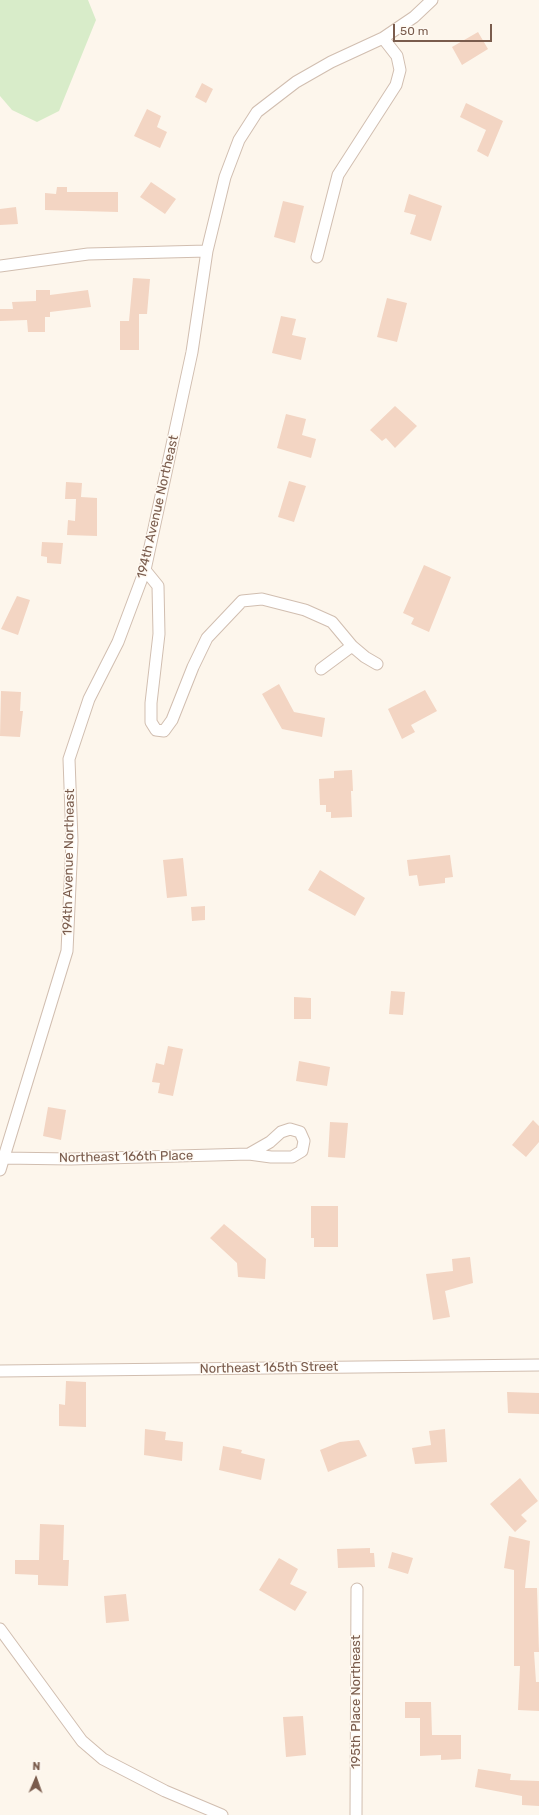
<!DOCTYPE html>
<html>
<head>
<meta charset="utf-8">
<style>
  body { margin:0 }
  #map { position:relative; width:539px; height:1815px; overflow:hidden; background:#fdf6ec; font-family:Rubik,sans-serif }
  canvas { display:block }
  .north { position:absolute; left:16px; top:1759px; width:40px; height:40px; -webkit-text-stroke:3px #fffaf3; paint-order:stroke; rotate:2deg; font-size:11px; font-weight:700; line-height:16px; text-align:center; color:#7a5c4d }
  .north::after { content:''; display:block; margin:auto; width:14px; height:18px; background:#7a5c4d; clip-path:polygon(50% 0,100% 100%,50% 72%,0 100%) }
  .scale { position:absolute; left:393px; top:24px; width:99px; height:18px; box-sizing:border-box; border:2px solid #7a5c4d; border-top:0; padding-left:5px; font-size:12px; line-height:14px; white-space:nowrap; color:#7a5c4d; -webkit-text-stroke:3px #fffaf3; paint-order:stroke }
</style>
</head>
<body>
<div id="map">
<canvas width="539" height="1815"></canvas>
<div class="north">N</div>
<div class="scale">50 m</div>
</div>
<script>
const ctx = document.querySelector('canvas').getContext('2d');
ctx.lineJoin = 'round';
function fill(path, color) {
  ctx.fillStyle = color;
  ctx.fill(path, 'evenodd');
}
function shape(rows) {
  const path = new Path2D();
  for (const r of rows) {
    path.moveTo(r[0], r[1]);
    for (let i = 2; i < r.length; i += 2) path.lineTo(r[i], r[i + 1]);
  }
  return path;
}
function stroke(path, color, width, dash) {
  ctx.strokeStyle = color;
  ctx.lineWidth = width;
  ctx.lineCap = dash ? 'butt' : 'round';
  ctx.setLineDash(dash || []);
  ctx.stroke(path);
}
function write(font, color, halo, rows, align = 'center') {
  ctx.font = font + ' Rubik,sans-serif';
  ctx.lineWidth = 3;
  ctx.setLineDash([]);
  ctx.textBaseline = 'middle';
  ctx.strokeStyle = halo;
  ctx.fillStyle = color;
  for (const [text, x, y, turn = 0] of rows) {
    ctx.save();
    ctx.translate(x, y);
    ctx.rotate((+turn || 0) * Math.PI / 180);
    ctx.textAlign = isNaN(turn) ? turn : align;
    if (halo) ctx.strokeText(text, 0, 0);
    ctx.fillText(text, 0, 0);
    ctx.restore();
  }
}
fill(shape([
  [0,0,88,0,96,20,59,111,37,122,12,110,0,96]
]), '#d8ecc9');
fill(shape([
  [478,32,488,49,462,65,452,47],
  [202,83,213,89,206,103,195,97],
  [466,103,503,121,488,157,477,151,486,130,460,117],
  [147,109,161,116,157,127,167,132,160,148,134,136],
  [151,182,176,199,165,214,140,197],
  [57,187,67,187,67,192,118,192,118,212,45,210,45,193,56,194],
  [409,194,442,206,431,241,410,234,416,215,404,212],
  [283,201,304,206,295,243,274,237],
  [16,207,18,224,0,225,0,209],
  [133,278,150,279,147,314,139,314,139,350,120,350,120,321,129,321],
  [36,290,50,290,50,295,88,290,91,307,50,312,50,317,45,317,45,332,28,332,27,320,0,321,0,309,13,309,12,302,36,301],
  [387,298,407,303,397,342,377,337],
  [281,316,296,319,292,335,306,338,301,360,272,353],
  [395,406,417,426,395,448,386,438,382,441,370,430],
  [286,414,306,419,302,435,316,439,311,458,277,448],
  [289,481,306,486,294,522,278,517],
  [66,482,82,483,81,497,97,498,97,536,67,535,68,520,75,521,76,499,65,499],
  [42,542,63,543,61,564,47,563,47,557,41,556],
  [424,565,451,577,429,632,411,624,414,618,403,613],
  [17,596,30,600,18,635,1,629],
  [279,684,294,712,325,718,322,737,282,729,262,694],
  [425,690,437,711,411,725,415,732,402,739,388,709],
  [1,691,21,692,20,711,23,711,20,737,0,736],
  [352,770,353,791,351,791,352,817,331,818,331,812,326,812,326,805,320,805,319,779,334,778,334,771],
  [450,855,453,877,445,878,445,883,419,886,417,875,409,876,407,860],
  [183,858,187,896,167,898,163,860],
  [320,870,365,898,355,916,308,890],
  [205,906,205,920,192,921,191,907],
  [391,991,405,992,403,1015,389,1014],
  [294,997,311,998,311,1019,294,1019],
  [168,1046,183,1049,173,1096,158,1093,160,1083,152,1082,156,1063,164,1065],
  [299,1061,330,1067,327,1086,296,1081],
  [48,1107,66,1110,61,1140,43,1136],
  [533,1120,539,1126,539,1142,526,1157,512,1145],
  [330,1122,348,1123,345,1158,328,1157],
  [311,1206,338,1206,338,1247,314,1247,314,1238,311,1238],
  [224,1224,266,1259,265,1279,238,1277,237,1263,210,1238],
  [470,1257,473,1283,445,1291,450,1317,433,1320,426,1274,453,1271,452,1259],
  [66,1381,86,1382,86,1427,59,1426,59,1404,65,1405],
  [507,1392,539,1393,539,1414,508,1413],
  [145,1429,166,1432,165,1440,183,1442,182,1461,144,1455],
  [445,1429,447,1462,415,1464,412,1448,431,1445,429,1431],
  [359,1440,367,1456,328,1472,320,1450,340,1442],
  [223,1446,242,1450,241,1453,265,1459,261,1480,219,1470],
  [520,1478,538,1501,521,1515,527,1521,515,1532,490,1504],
  [40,1524,64,1525,63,1560,69,1560,68,1586,38,1585,38,1575,15,1574,15,1560,39,1560],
  [509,1536,530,1541,525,1588,537,1588,539,1652,534,1652,536,1682,539,1682,539,1711,518,1710,520,1666,514,1666,514,1570,504,1568],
  [370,1548,370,1553,374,1553,375,1567,338,1568,337,1549],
  [392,1552,413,1558,408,1574,388,1568],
  [279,1558,298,1569,290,1584,307,1592,295,1611,259,1590],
  [126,1594,129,1621,106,1623,104,1596],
  [405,1702,431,1702,432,1735,461,1735,461,1759,441,1760,441,1755,420,1756,420,1718,405,1718],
  [303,1716,306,1755,286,1757,283,1717],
  [478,1769,511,1774,510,1780,539,1781,539,1806,522,1805,522,1796,475,1787]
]), '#f3d5c3');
const street = shape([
  [317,257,338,175,396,85,400,70,397,56,383,38],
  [0,266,88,254,207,251],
  [145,570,158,586,159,634,151,703,151,722,156,730,164,731,172,720,193,667,207,638,242,601,262,599,305,610,332,622,352,646,365,657,377,664],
  [321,669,352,646],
  [3,1158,71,1159,249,1154,271,1157,292,1157,302,1151,304,1141,300,1132,290,1129,281,1132,270,1142,249,1154],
  [0,1170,67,951,72,841,69,759,89,699,118,642,145,570,192,352,207,251,225,177,239,140,257,112,296,82,331,62,383,38,414,17,432,0],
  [0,1371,539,1365],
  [0,1629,82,1741,103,1759,165,1791,222,1815],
  [356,1815,357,1589]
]);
stroke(street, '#d1beb0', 13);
stroke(street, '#fff', 11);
write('13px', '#7a5c4d', '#fffaf3', [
  ["194th Avenue Northeast",158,507,-77],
  ["194th Avenue Northeast",69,862,-89],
  ["Northeast 166th Place",126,1157,-1],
  ["Northeast 165th Street",269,1368,-1],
  ["195th Place Northeast",356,1702,-90]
]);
</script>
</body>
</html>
